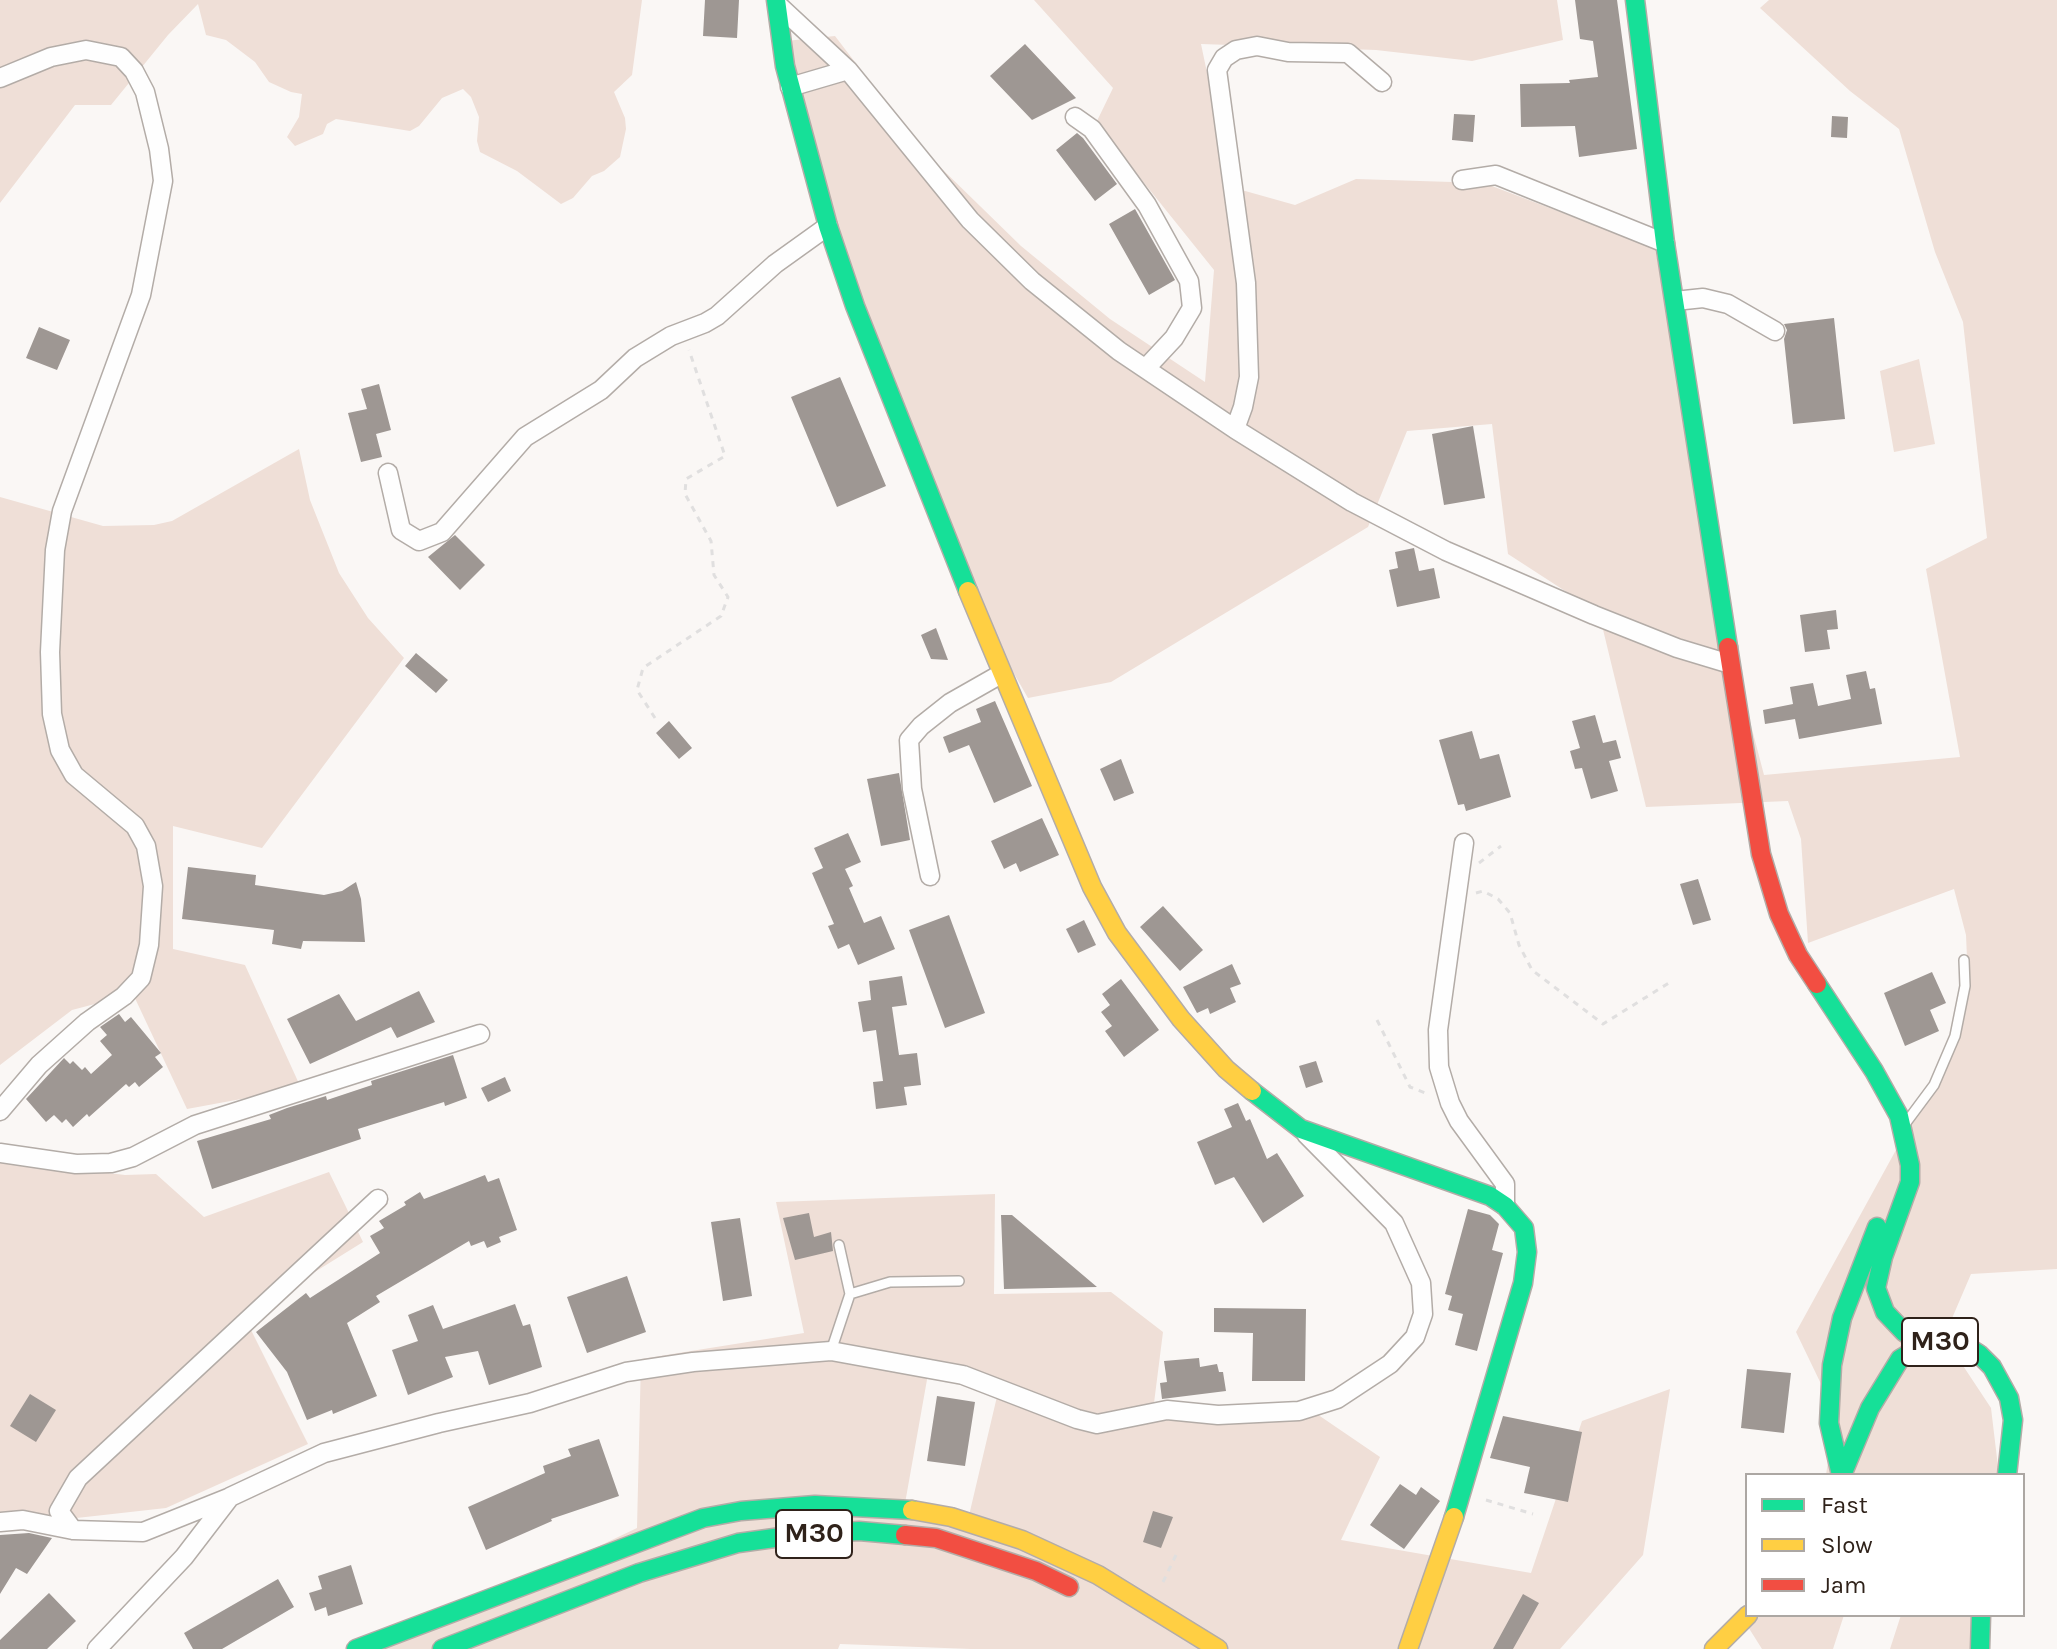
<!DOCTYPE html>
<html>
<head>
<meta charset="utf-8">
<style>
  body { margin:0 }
  #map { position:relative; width:2057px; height:1649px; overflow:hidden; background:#faf7f5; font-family:Karla,sans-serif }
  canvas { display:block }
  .legend { position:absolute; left:1745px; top:1473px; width:280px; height:144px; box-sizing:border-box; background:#fff; border:2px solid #aca7a3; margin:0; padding:10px 14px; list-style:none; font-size:24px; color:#2f221a }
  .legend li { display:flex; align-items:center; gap:16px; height:40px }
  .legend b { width:40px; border:2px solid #aca7a3 }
</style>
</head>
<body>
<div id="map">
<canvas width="2057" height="1649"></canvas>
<ul class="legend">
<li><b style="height:10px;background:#16e098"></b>Fast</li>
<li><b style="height:10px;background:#ffcf43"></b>Slow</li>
<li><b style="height:10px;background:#f24e42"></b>Jam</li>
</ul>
</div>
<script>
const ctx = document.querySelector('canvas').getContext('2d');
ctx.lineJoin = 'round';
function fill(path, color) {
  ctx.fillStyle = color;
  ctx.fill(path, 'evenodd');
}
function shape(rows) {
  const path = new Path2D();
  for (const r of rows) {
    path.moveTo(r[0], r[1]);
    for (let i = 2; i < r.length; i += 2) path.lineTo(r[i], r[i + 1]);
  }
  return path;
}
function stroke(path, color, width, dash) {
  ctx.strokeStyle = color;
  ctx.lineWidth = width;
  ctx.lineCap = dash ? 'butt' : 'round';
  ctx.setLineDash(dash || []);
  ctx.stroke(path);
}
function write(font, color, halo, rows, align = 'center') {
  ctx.font = font + ' Karla,sans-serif';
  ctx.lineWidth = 8;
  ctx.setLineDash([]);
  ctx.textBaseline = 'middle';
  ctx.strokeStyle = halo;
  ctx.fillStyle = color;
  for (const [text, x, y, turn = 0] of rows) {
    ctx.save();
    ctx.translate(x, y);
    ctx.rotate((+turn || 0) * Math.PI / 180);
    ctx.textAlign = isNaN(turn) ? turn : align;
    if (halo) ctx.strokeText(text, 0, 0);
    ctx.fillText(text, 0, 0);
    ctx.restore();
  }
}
fill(shape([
  [0,0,642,0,632,75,614,92,625,118,626,129,620,157,604,171,592,176,573,198,561,204,517,171,480,152,477,141,479,117,471,97,463,89,442,98,419,126,410,131,336,119,327,124,323,134,295,146,287,137,299,117,302,94,291,92,269,82,255,62,226,40,206,35,198,4,168,35,111,105,75,105,0,203],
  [1034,0,1557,0,1563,40,1472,61,1376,50,1201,44,1231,187,1295,205,1356,179,1484,183,1655,248,1728,637,1764,775,1960,757,1926,569,1987,538,1963,322,1935,252,1899,129,1850,91,1760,8,1769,0,2057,0,2057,1269,1971,1274,1944,1337,1991,1408,1999,1475,1826,1475,1835,1413,1796,1332,1913,1119,1942,1076,1953,1053,1961,1028,1968,982,1966,935,1954,889,1808,943,1801,839,1788,801,1646,807,1599,613,1508,554,1492,424,1407,431,1368,527,1111,682,1028,698,966,590,826,204,776,42,835,36,903,125,940,167,1021,246,1110,319,1205,382,1214,270,1096,123,1113,88],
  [1919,359,1935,444,1894,452,1880,371],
  [299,449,310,500,339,573,368,618,404,658,262,848,173,826,173,949,245,965,301,1088,187,1109,133,994,72,1010,0,1065,0,497,103,526,154,525,172,521],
  [0,1160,125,1175,156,1174,204,1217,329,1172,363,1242,244,1316,308,1444,166,1508,5,1526,0,1529],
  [995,1194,994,1294,1111,1292,1163,1332,1153,1411,1311,1410,1380,1457,1341,1540,1531,1573,1582,1421,1670,1389,1643,1555,1560,1649,971,1649,840,1644,838,1649,383,1649,637,1528,641,1359,804,1333,776,1202],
  [928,1374,999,1388,967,1524,904,1509],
  [1750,1615,1844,1615,1833,1649,1762,1649,1745,1622],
  [1901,1615,1984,1615,1982,1649,1890,1649]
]), '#efdfd7');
fill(shape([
  [705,0,739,0,737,38,703,36],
  [1575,0,1617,0,1637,149,1579,157,1575,126,1521,127,1520,84,1570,83,1569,80,1598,77,1593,41,1580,39],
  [1025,44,1076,98,1032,120,990,76],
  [1454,114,1475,115,1473,142,1452,140],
  [1832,116,1848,117,1847,138,1831,137],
  [1077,133,1083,138,1117,184,1095,201,1056,150],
  [1135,209,1175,280,1149,295,1109,224],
  [1834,318,1845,419,1793,424,1784,339,1787,330,1784,324],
  [39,327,70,340,57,370,26,358],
  [840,377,886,486,837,507,791,397],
  [379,384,391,430,376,434,382,457,361,462,348,413,367,409,361,389],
  [1473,426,1485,498,1444,505,1432,434],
  [455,535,485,565,460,590,428,557],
  [1414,548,1419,571,1434,568,1440,598,1397,607,1389,570,1398,568,1395,552],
  [1836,610,1838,629,1827,630,1830,649,1805,652,1800,615],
  [936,628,948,660,931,659,921,635],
  [416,653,448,680,436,693,405,666],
  [1866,671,1870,689,1875,688,1882,724,1799,739,1795,719,1765,724,1763,710,1793,704,1790,687,1813,683,1818,706,1851,699,1846,675],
  [995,701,1032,786,994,803,969,745,949,753,943,737,981,722,976,709],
  [1595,715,1603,743,1616,740,1621,758,1609,761,1618,791,1591,799,1582,768,1575,769,1570,751,1580,748,1572,721],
  [669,721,692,748,679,759,656,733],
  [1472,731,1480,759,1499,754,1511,797,1466,811,1464,804,1458,805,1439,740],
  [1121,759,1134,793,1114,801,1100,769],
  [899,773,910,840,881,846,867,779],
  [1042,818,1059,855,1020,872,1016,863,1004,869,991,841],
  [848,833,861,862,845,869,853,886,849,888,864,923,881,916,895,949,858,965,849,944,838,949,828,926,834,924,812,873,823,868,814,848],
  [188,867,256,875,255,885,324,895,342,891,356,882,361,899,365,942,303,941,301,949,272,944,274,930,182,919],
  [1698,879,1711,920,1693,925,1680,884],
  [1163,906,1203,950,1180,971,1140,927],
  [949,915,985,1013,945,1028,909,930],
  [1084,920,1096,945,1078,953,1066,929],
  [1232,964,1241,984,1230,988,1236,1002,1210,1014,1208,1008,1197,1013,1183,987],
  [1932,972,1946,1003,1930,1010,1939,1031,1905,1046,1884,993],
  [902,976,907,1005,892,1007,899,1055,917,1053,921,1085,904,1087,907,1105,876,1109,873,1082,883,1081,876,1030,863,1032,858,1002,871,1000,869,981],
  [1121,979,1159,1030,1124,1057,1105,1031,1112,1026,1101,1012,1110,1005,1102,994],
  [419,991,435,1022,397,1038,391,1027,310,1064,287,1019,339,994,356,1021],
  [119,1014,125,1022,131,1017,161,1053,155,1057,163,1067,139,1087,135,1082,129,1087,126,1084,89,1117,87,1114,73,1127,66,1119,62,1123,54,1115,46,1122,26,1099,64,1058,70,1064,73,1061,82,1070,85,1067,91,1074,112,1055,100,1041,107,1035,100,1027],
  [453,1055,467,1098,445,1106,444,1102,358,1129,361,1139,212,1189,197,1141,271,1119,269,1115,287,1108,326,1096,327,1100,372,1085,371,1081],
  [1316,1061,1323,1082,1306,1088,1299,1066],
  [505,1077,511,1091,488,1102,481,1088],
  [1238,1103,1246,1121,1250,1119,1267,1159,1277,1153,1304,1196,1263,1223,1234,1177,1215,1185,1197,1142,1232,1127,1224,1109],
  [485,1175,488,1182,499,1178,517,1230,499,1237,501,1242,487,1248,484,1241,471,1246,469,1241,376,1296,380,1302,347,1323,377,1396,333,1414,332,1410,307,1420,287,1372,256,1332,306,1293,310,1298,380,1253,370,1236,384,1228,379,1221,406,1205,404,1202,420,1192,424,1199],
  [1468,1209,1490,1215,1499,1224,1492,1250,1503,1253,1477,1351,1455,1345,1463,1314,1448,1310,1452,1296,1445,1294],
  [809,1213,814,1237,831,1232,833,1251,795,1260,783,1218],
  [1001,1215,1012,1215,1097,1287,1004,1289],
  [740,1218,752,1296,723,1301,711,1222],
  [627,1276,646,1332,587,1353,567,1297],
  [515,1304,523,1326,530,1324,542,1367,489,1385,478,1351,445,1357,453,1377,408,1395,392,1350,418,1341,408,1315,433,1305,443,1329],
  [1214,1308,1306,1309,1305,1381,1252,1381,1253,1333,1214,1332],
  [1199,1358,1200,1367,1217,1364,1219,1372,1223,1372,1226,1391,1162,1399,1160,1383,1167,1382,1164,1361],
  [1747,1369,1791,1373,1784,1433,1741,1428],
  [30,1394,56,1410,36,1442,10,1426],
  [937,1396,975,1402,965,1466,927,1461],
  [1503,1416,1582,1432,1568,1502,1524,1493,1530,1467,1490,1458],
  [599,1439,619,1496,551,1519,552,1521,486,1550,468,1507,545,1473,543,1466,571,1456,568,1449],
  [1400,1484,1416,1495,1421,1487,1440,1501,1404,1549,1370,1525],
  [1153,1511,1173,1517,1161,1548,1143,1542],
  [29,1533,52,1538,27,1574,16,1568,0,1594,0,1535],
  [351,1565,363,1604,328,1616,326,1607,315,1611,309,1593,322,1589,318,1576],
  [278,1579,294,1607,222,1649,193,1649,184,1633],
  [49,1593,76,1621,47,1649,0,1649,0,1640],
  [1523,1594,1539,1603,1513,1649,1493,1649]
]), '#9e9793');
const lane = shape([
  [1905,1124,1934,1085,1955,1036,1965,986,1964,960],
  [850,1294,890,1282,959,1281],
  [831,1351,850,1294,839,1245]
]);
const street = shape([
  [777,4,848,70,970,220,1032,281,1119,351,1235,429,1352,502,1446,551,1594,615,1677,648,1730,664],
  [0,78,51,57,86,50,121,57,134,71,145,92,159,149,163,181,141,295,62,511,55,550,50,652,52,714,60,750,74,775,135,826,146,846,153,886,149,945,141,978,124,996,87,1022,39,1065,0,1111],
  [790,87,848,70],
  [1075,117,1092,129,1147,205,1189,281,1192,308,1174,338,1146,368],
  [1462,180,1496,175,1665,243],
  [1675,301,1703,298,1728,304,1775,331],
  [1235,429,1243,407,1249,377,1246,283,1217,70,1224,58,1236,50,1257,46,1288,52,1348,53,1382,82],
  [388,473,401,530,419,541,442,532,525,437,601,390,635,358,671,336,705,323,717,316,775,264,828,226],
  [1464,843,1438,1030,1439,1067,1450,1103,1459,1121,1505,1184,1505,1206],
  [930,876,912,789,909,740,921,726,950,703,1001,674],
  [0,1153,76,1164,111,1163,133,1157,195,1125,480,1034],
  [0,1522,23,1520,73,1530,143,1532,228,1498],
  [73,1530,59,1511,78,1478,378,1199],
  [97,1649,184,1557,230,1497,324,1453,439,1423,530,1403,626,1372,693,1362,831,1351,963,1375,1077,1419,1097,1424,1167,1410,1218,1415,1299,1411,1337,1399,1390,1364,1415,1337,1423,1314,1421,1283,1394,1223,1306,1134]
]);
const fast = shape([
  [776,0,785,66,828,226,855,306,968,591],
  [1635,0,1665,243,1728,647],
  [1817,984,1874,1071,1899,1116,1910,1165,1910,1182,1883,1257,1876,1288,1885,1312,1904,1332,1923,1345],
  [1252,1091,1301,1129,1490,1196,1505,1206,1524,1228,1527,1252,1523,1283,1454,1517],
  [1841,1475,1829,1423,1832,1365,1842,1318,1877,1227],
  [1842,1475,1870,1408,1900,1359,1923,1345,1949,1341,1968,1347,1979,1354,1992,1367,2009,1398,2013,1420,2007,1475],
  [356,1649,703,1518,741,1511,815,1505,912,1510],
  [442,1649,639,1573,738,1543,796,1535,859,1531,905,1535],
  [1980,1649,1981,1615]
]);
const slow = shape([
  [968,591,1092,887,1117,933,1181,1019,1226,1069,1252,1091],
  [912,1510,951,1517,1022,1540,1098,1575,1218,1649],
  [1408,1649,1454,1517],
  [1714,1649,1748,1615]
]);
const jam = shape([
  [1728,647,1761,854,1779,914,1798,955,1817,984],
  [905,1535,936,1538,1036,1571,1069,1587]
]);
stroke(lane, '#b3aca7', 12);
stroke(street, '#b3aca7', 21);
stroke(fast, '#b3aca7', 21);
stroke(slow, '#b3aca7', 21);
stroke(jam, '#b3aca7', 21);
stroke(shape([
  [655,718,637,690,643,668,721,616,728,597,714,575,711,541,685,494,686,479,725,456,689,350],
  [1479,863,1501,846],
  [1476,893,1483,891,1498,899,1510,913,1519,945,1532,970,1603,1024,1672,981],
  [1377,1020,1410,1087,1428,1094],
  [1486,1500,1533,1514],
  [1163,1582,1176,1555]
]), '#e0dfdf', 3, [6, 6]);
stroke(lane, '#fefefe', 9);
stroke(street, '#fefefe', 18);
stroke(fast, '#16e098', 18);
stroke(slow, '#ffcf43', 18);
stroke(jam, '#f24e42', 18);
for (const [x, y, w] of [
  [1940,1342,76],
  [814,1534,76]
]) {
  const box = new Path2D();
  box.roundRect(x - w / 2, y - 24, w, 48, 6);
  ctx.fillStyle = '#fff';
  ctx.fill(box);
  stroke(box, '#2f221a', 2);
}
write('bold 28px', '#2f221a', null, [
  ["M30",1940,1342],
  ["M30",814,1534]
]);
</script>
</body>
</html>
